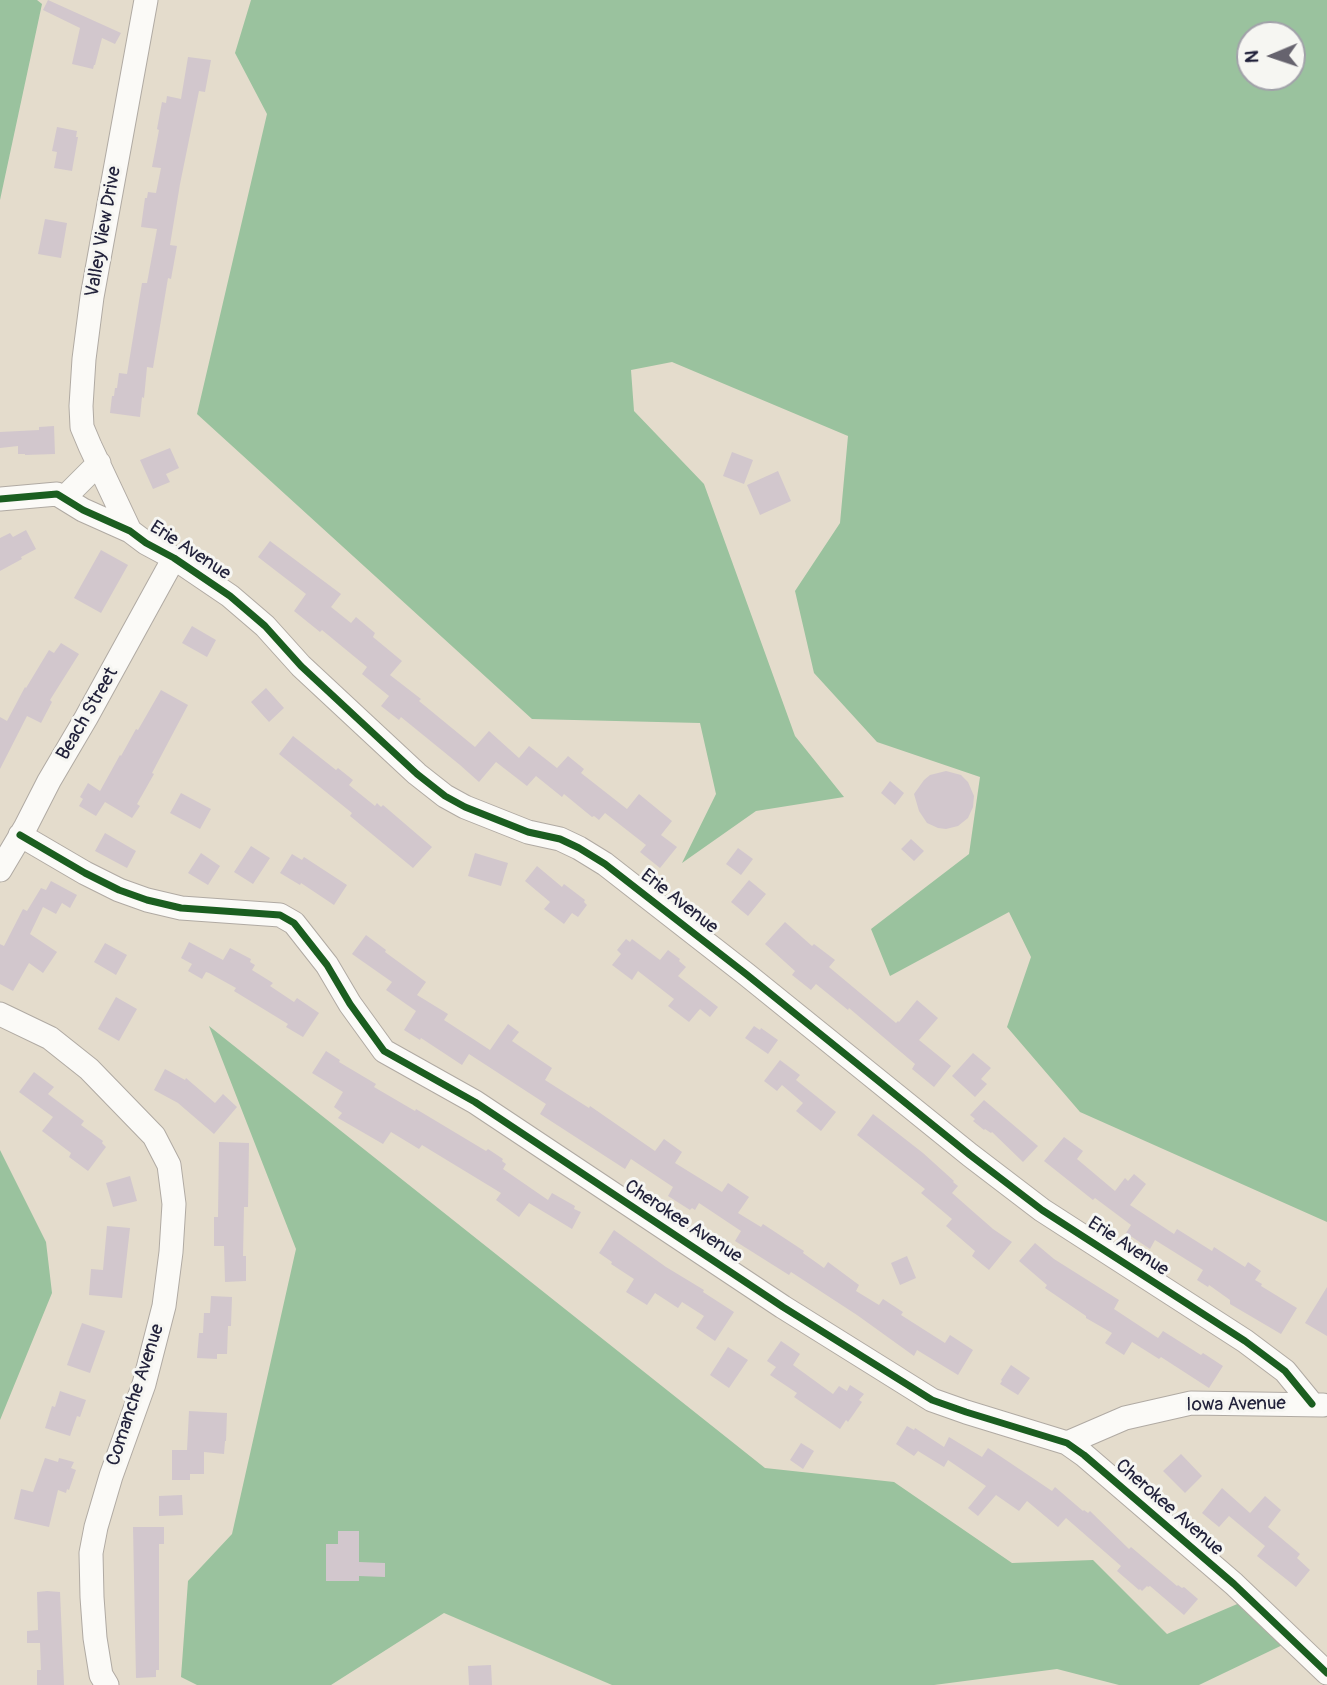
<!DOCTYPE html>
<html>
<head>
<meta charset="utf-8">
<style>
  body { margin:0 }
  #map { position:relative; width:1327px; height:1685px; overflow:hidden; background:#e4dccc; font-family:Pangolin,sans-serif }
  canvas { display:block }
  .north { position:absolute; left:1236px; top:21px; width:70px; height:70px; box-sizing:border-box; background:#f6f6f2; border:2px solid #a1a1a9; border-radius:50%; rotate:268deg; font-size:19px; font-weight:700; line-height:28px; text-align:center; color:#22223b }
  .north::after { content:''; display:block; margin:auto; width:24px; height:32px; background:#66636e; clip-path:polygon(50% 0,100% 100%,50% 72%,0 100%) }
</style>
</head>
<body>
<div id="map">
<canvas width="1327" height="1685"></canvas>
<div class="north">N</div>
</div>
<script>
const ctx = document.querySelector('canvas').getContext('2d');
ctx.lineJoin = 'round';
function fill(path, color) {
  ctx.fillStyle = color;
  ctx.fill(path, 'evenodd');
}
function shape(rows) {
  const path = new Path2D();
  for (const r of rows) {
    path.moveTo(r[0], r[1]);
    for (let i = 2; i < r.length; i += 2) path.lineTo(r[i], r[i + 1]);
  }
  return path;
}
function stroke(path, color, width, dash) {
  ctx.strokeStyle = color;
  ctx.lineWidth = width;
  ctx.lineCap = dash ? 'butt' : 'round';
  ctx.setLineDash(dash || []);
  ctx.stroke(path);
}
function write(font, color, halo, rows, align = 'center') {
  ctx.font = font + ' Pangolin,sans-serif';
  ctx.lineWidth = 6;
  ctx.setLineDash([]);
  ctx.textBaseline = 'middle';
  ctx.strokeStyle = halo;
  ctx.fillStyle = color;
  for (const [text, x, y, turn = 0] of rows) {
    ctx.save();
    ctx.translate(x, y);
    ctx.rotate((+turn || 0) * Math.PI / 180);
    ctx.textAlign = isNaN(turn) ? turn : align;
    if (halo) ctx.strokeText(text, 0, 0);
    ctx.fillText(text, 0, 0);
    ctx.restore();
  }
}
fill(shape([
  [0,0,37,0,42,4,0,200],
  [251,0,1327,0,1327,1222,1080,1112,1007,1027,1031,957,1009,912,890,976,871,929,969,854,980,777,877,742,814,673,795,591,840,523,848,436,672,362,631,370,634,411,704,484,795,736,844,797,756,811,682,863,716,794,700,723,532,719,197,414,267,114,235,53],
  [1250,35,1292,35,1292,77,1250,77],
  [209,1026,765,1468,894,1482,1012,1563,1093,1560,1167,1634,1249,1599,1293,1640,1199,1685,1119,1685,1057,1669,934,1685,612,1685,444,1613,331,1685,197,1685,181,1677,188,1581,232,1534,296,1249],
  [0,1150,46,1242,52,1293,0,1420]
]), '#9ac29e');
fill(shape([
  [48,0,121,33,115,44,102,38,95,65,94,65,93,69,72,64,80,28,43,10],
  [188,57,211,60,205,92,199,91,180,184,170,245,177,246,171,279,168,278,153,368,147,367,144,398,142,397,140,417,110,413,112,396,114,396,115,388,117,388,119,373,127,374,142,283,147,283,157,229,141,227,145,198,147,198,148,192,156,193,161,168,152,167,159,130,157,129,162,102,166,103,167,96,181,99],
  [57,127,77,131,76,137,78,137,72,171,54,168,57,152,52,151],
  [45,219,67,223,61,258,38,254],
  [54,426,55,454,25,455,25,454,18,454,18,446,0,448,0,432,39,430,39,427],
  [170,448,179,468,166,474,170,482,153,489,140,460],
  [732,452,753,460,744,484,723,476],
  [778,471,791,501,760,515,747,485],
  [26,530,36,549,21,557,22,559,0,571,0,538,10,533,13,537],
  [270,541,341,594,331,607,351,623,356,617,375,633,373,637,402,661,390,675,421,699,419,701,475,747,489,731,519,758,529,746,557,768,568,756,584,769,581,773,627,809,639,794,672,821,661,835,677,847,660,868,640,852,646,845,605,813,599,820,594,816,592,817,564,794,562,797,536,776,527,786,496,762,479,782,460,765,401,717,399,720,381,706,389,696,362,674,367,667,322,630,320,632,294,611,306,594,258,557],
  [101,550,128,565,101,613,74,598],
  [192,626,216,640,207,657,182,643],
  [61,643,79,654,50,700,52,702,41,723,27,716,0,769,0,717,7,721,25,687,26,688,49,650,54,653],
  [266,688,284,708,269,722,251,702],
  [161,690,188,705,152,773,154,774,137,804,140,806,132,818,105,802,96,816,79,806,83,799,80,797,88,783,100,791,120,755,121,756,136,729,138,730],
  [293,736,336,770,338,768,353,780,349,785,375,806,377,803,381,807,383,805,432,847,413,868,350,816,352,813,279,754],
  [946,771,961,775,968,782,974,796,973,807,968,818,958,826,946,829,938,828,927,823,919,811,914,794,924,780,930,775],
  [890,781,904,793,895,805,881,793],
  [181,793,211,809,200,829,170,813],
  [105,833,136,851,127,868,95,851],
  [911,839,924,851,914,861,901,849],
  [251,846,270,858,253,884,234,872],
  [738,848,753,859,741,875,726,864],
  [201,853,220,866,208,885,188,873],
  [475,853,508,863,501,886,468,876],
  [292,854,302,860,304,857,347,885,334,905,301,883,300,885,280,873],
  [537,866,562,887,564,884,585,900,584,902,587,905,578,917,572,913,564,924,544,909,550,902,525,881],
  [749,880,766,894,748,916,731,902],
  [51,881,77,895,70,908,62,903,56,914,43,907,30,934,57,952,43,973,29,963,13,991,0,984,0,944,4,946,23,909,27,911,41,888,46,890],
  [785,922,812,946,814,944,835,960,829,967,896,1023,898,1021,899,1022,917,1000,938,1018,919,1040,951,1066,934,1087,912,1069,915,1064,849,1008,848,1010,816,984,811,990,792,975,795,971,765,944],
  [366,935,386,950,385,952,426,982,417,995,448,1014,444,1020,490,1050,508,1024,519,1032,512,1041,552,1068,545,1080,589,1108,590,1106,655,1151,664,1139,682,1152,675,1163,722,1192,728,1183,749,1197,738,1213,761,1227,763,1224,804,1251,803,1253,824,1268,828,1262,859,1285,856,1291,879,1305,883,1299,903,1312,901,1315,945,1343,950,1335,973,1350,958,1375,917,1350,914,1356,857,1315,791,1272,789,1275,735,1241,741,1231,699,1203,695,1210,692,1208,690,1210,668,1196,673,1187,631,1159,625,1169,540,1114,546,1104,469,1054,462,1065,421,1038,420,1040,404,1030,416,1011,386,990,392,982,352,954],
  [626,939,630,942,632,939,660,960,668,950,680,959,679,961,686,967,678,976,718,1007,710,1017,700,1009,689,1022,668,1006,674,999,638,971,632,980,612,965,621,954,617,950],
  [189,942,223,960,230,948,251,959,250,962,255,965,252,970,273,983,270,986,294,1002,297,998,319,1013,303,1037,286,1027,288,1024,234,991,236,988,209,973,206,972,202,979,188,971,192,964,181,958],
  [105,943,127,955,116,975,94,962],
  [116,997,137,1009,119,1041,98,1029],
  [754,1026,760,1030,761,1028,778,1040,768,1054,745,1038],
  [326,1051,340,1060,339,1062,376,1084,374,1087,415,1111,416,1109,486,1151,488,1149,503,1159,502,1161,506,1164,503,1169,548,1200,552,1193,575,1206,574,1209,581,1212,572,1229,529,1203,519,1217,496,1200,501,1193,422,1145,419,1149,391,1132,383,1144,338,1118,342,1113,334,1107,343,1092,312,1073],
  [973,1053,991,1068,981,1079,987,1084,975,1097,952,1076],
  [780,1060,800,1075,796,1080,836,1112,821,1131,796,1111,803,1103,782,1085,777,1091,764,1081],
  [165,1069,185,1080,186,1078,215,1103,223,1094,237,1107,214,1134,178,1103,154,1090],
  [34,1072,54,1087,48,1094,84,1121,81,1125,103,1141,102,1143,106,1147,88,1171,69,1157,71,1153,42,1131,53,1117,19,1092],
  [984,1100,1038,1146,1023,1162,992,1132,991,1133,985,1129,984,1130,973,1121,975,1119,970,1115],
  [873,1114,923,1153,954,1181,953,1182,958,1186,952,1193,993,1229,1012,1242,989,1270,972,1256,975,1251,946,1226,952,1219,921,1193,925,1189,857,1135],
  [1064,1137,1083,1151,1077,1159,1115,1191,1125,1178,1128,1181,1134,1174,1146,1184,1130,1205,1174,1234,1177,1229,1212,1251,1214,1247,1245,1267,1248,1262,1261,1271,1255,1280,1262,1284,1261,1286,1297,1308,1281,1334,1230,1304,1230,1300,1209,1285,1208,1287,1197,1280,1203,1270,1155,1240,1150,1249,1126,1233,1131,1225,1095,1198,1093,1200,1044,1161],
  [219,1142,249,1143,248,1207,244,1207,243,1256,246,1256,246,1281,225,1282,224,1246,214,1246,214,1217,218,1217],
  [130,1176,137,1201,113,1207,106,1183],
  [107,1226,130,1228,122,1298,89,1295,91,1269,103,1270],
  [614,1230,666,1267,704,1290,703,1292,734,1312,715,1341,696,1328,704,1316,682,1302,678,1308,655,1293,647,1305,626,1292,634,1279,611,1264,612,1262,599,1253],
  [1035,1243,1054,1259,1119,1300,1114,1309,1158,1338,1163,1331,1201,1355,1203,1353,1223,1366,1209,1388,1161,1357,1159,1359,1132,1342,1124,1355,1105,1343,1112,1333,1086,1318,1086,1316,1045,1288,1047,1285,1019,1261],
  [907,1256,916,1278,900,1285,891,1263],
  [1327,1287,1327,1336,1305,1323],
  [211,1296,232,1297,231,1326,228,1326,227,1354,217,1354,217,1359,197,1358,199,1333,203,1333,204,1313,210,1313],
  [82,1323,105,1331,90,1373,67,1365],
  [781,1341,800,1354,793,1365,833,1394,839,1386,847,1391,850,1385,864,1394,859,1400,862,1402,848,1422,846,1420,840,1429,794,1397,797,1393,770,1375,776,1367,767,1361],
  [728,1347,748,1360,729,1388,710,1375],
  [1011,1365,1030,1378,1018,1395,1000,1384,1002,1381,1001,1380],
  [60,1391,86,1400,80,1417,77,1416,70,1436,45,1428,52,1406,55,1407],
  [189,1411,227,1413,226,1441,225,1441,224,1454,204,1452,204,1474,190,1474,190,1480,172,1480,172,1450,187,1450],
  [907,1426,914,1430,915,1428,944,1447,949,1437,982,1457,988,1448,1052,1491,1055,1487,1083,1511,1084,1510,1088,1513,1090,1511,1129,1549,1131,1547,1177,1586,1178,1585,1182,1588,1184,1587,1198,1599,1184,1615,1150,1586,1148,1587,1147,1586,1142,1591,1140,1589,1139,1590,1117,1571,1121,1566,1066,1518,1058,1527,1027,1501,1019,1511,996,1495,978,1516,968,1508,986,1486,948,1460,944,1467,918,1451,914,1456,896,1444],
  [801,1443,814,1451,803,1469,790,1460],
  [1181,1454,1202,1476,1185,1493,1163,1471],
  [45,1458,58,1462,59,1458,74,1462,71,1468,76,1470,69,1490,67,1489,66,1493,58,1490,49,1527,14,1519,21,1489,33,1492],
  [1222,1488,1250,1513,1265,1496,1281,1510,1268,1527,1300,1554,1297,1558,1310,1570,1296,1587,1257,1556,1265,1546,1229,1516,1219,1527,1202,1513],
  [182,1495,183,1515,159,1516,159,1496],
  [133,1527,164,1527,164,1544,159,1544,159,1670,156,1670,156,1677,136,1678],
  [338,1531,359,1531,359,1562,385,1563,385,1577,359,1576,359,1581,326,1581,326,1544,338,1544],
  [47,1591,60,1592,64,1685,37,1685,37,1670,41,1670,40,1643,27,1643,27,1631,38,1630,37,1592],
  [491,1665,492,1685,469,1685,468,1666]
]), '#d2c7cd');
const minor = shape([
  [64,498,99,463],
  [0,499,57,494,83,510,130,531,146,543,174,558,230,596,265,626,301,666,417,774,445,796,465,807,528,832,560,839,579,848,605,864,746,974,970,1155,1042,1210,1245,1341,1285,1371,1312,1404],
  [130,531,90,446,82,427,81,406,84,359,92,297,146,0],
  [20,835,85,873,119,890,147,900,181,908,280,915,294,923,327,965,350,1004,384,1051,475,1102,783,1307,932,1400,966,1412,1067,1443,1084,1455,1234,1584,1327,1673],
  [0,870,25,828,49,781,86,718,174,558],
  [0,1014,50,1038,89,1069,154,1136,169,1165,174,1204,171,1252,164,1306,144,1384,111,1476,96,1527,91,1553,92,1597,95,1638,101,1675,107,1685],
  [1067,1443,1125,1418,1191,1403,1323,1405]
]);
stroke(minor, '#b0aaa3', 25);
stroke(minor, '#fbfaf7', 23);
stroke(shape([
  [0,499,57,494,83,510,130,531,146,543,174,558,230,596,265,626,301,666,417,774,445,796,465,807,528,832,560,839,579,848,605,864,746,974,970,1155,1042,1210,1245,1341,1285,1371,1312,1404],
  [20,835,85,873,119,890,147,900,181,908,280,915,294,923,327,965,350,1004,384,1051,475,1102,783,1307,932,1400,966,1412,1067,1443,1084,1455,1234,1584,1327,1673]
]), '#1b5e20', 7);
write('19px', '#22223b', '#f6f6f2', [
  ["Valley View Drive",104,232,-80],
  ["Erie Avenue",190,551,33],
  ["Beach Street",88,714,-60],
  ["Erie Avenue",679,902,38],
  ["Cherokee Avenue",683,1222,33],
  ["Erie Avenue",1128,1247,33],
  ["Comanche Avenue",136,1395,-72],
  ["Iowa Avenue",1236,1405,-1],
  ["Cherokee Avenue",1169,1508,41]
]);
</script>
</body>
</html>
